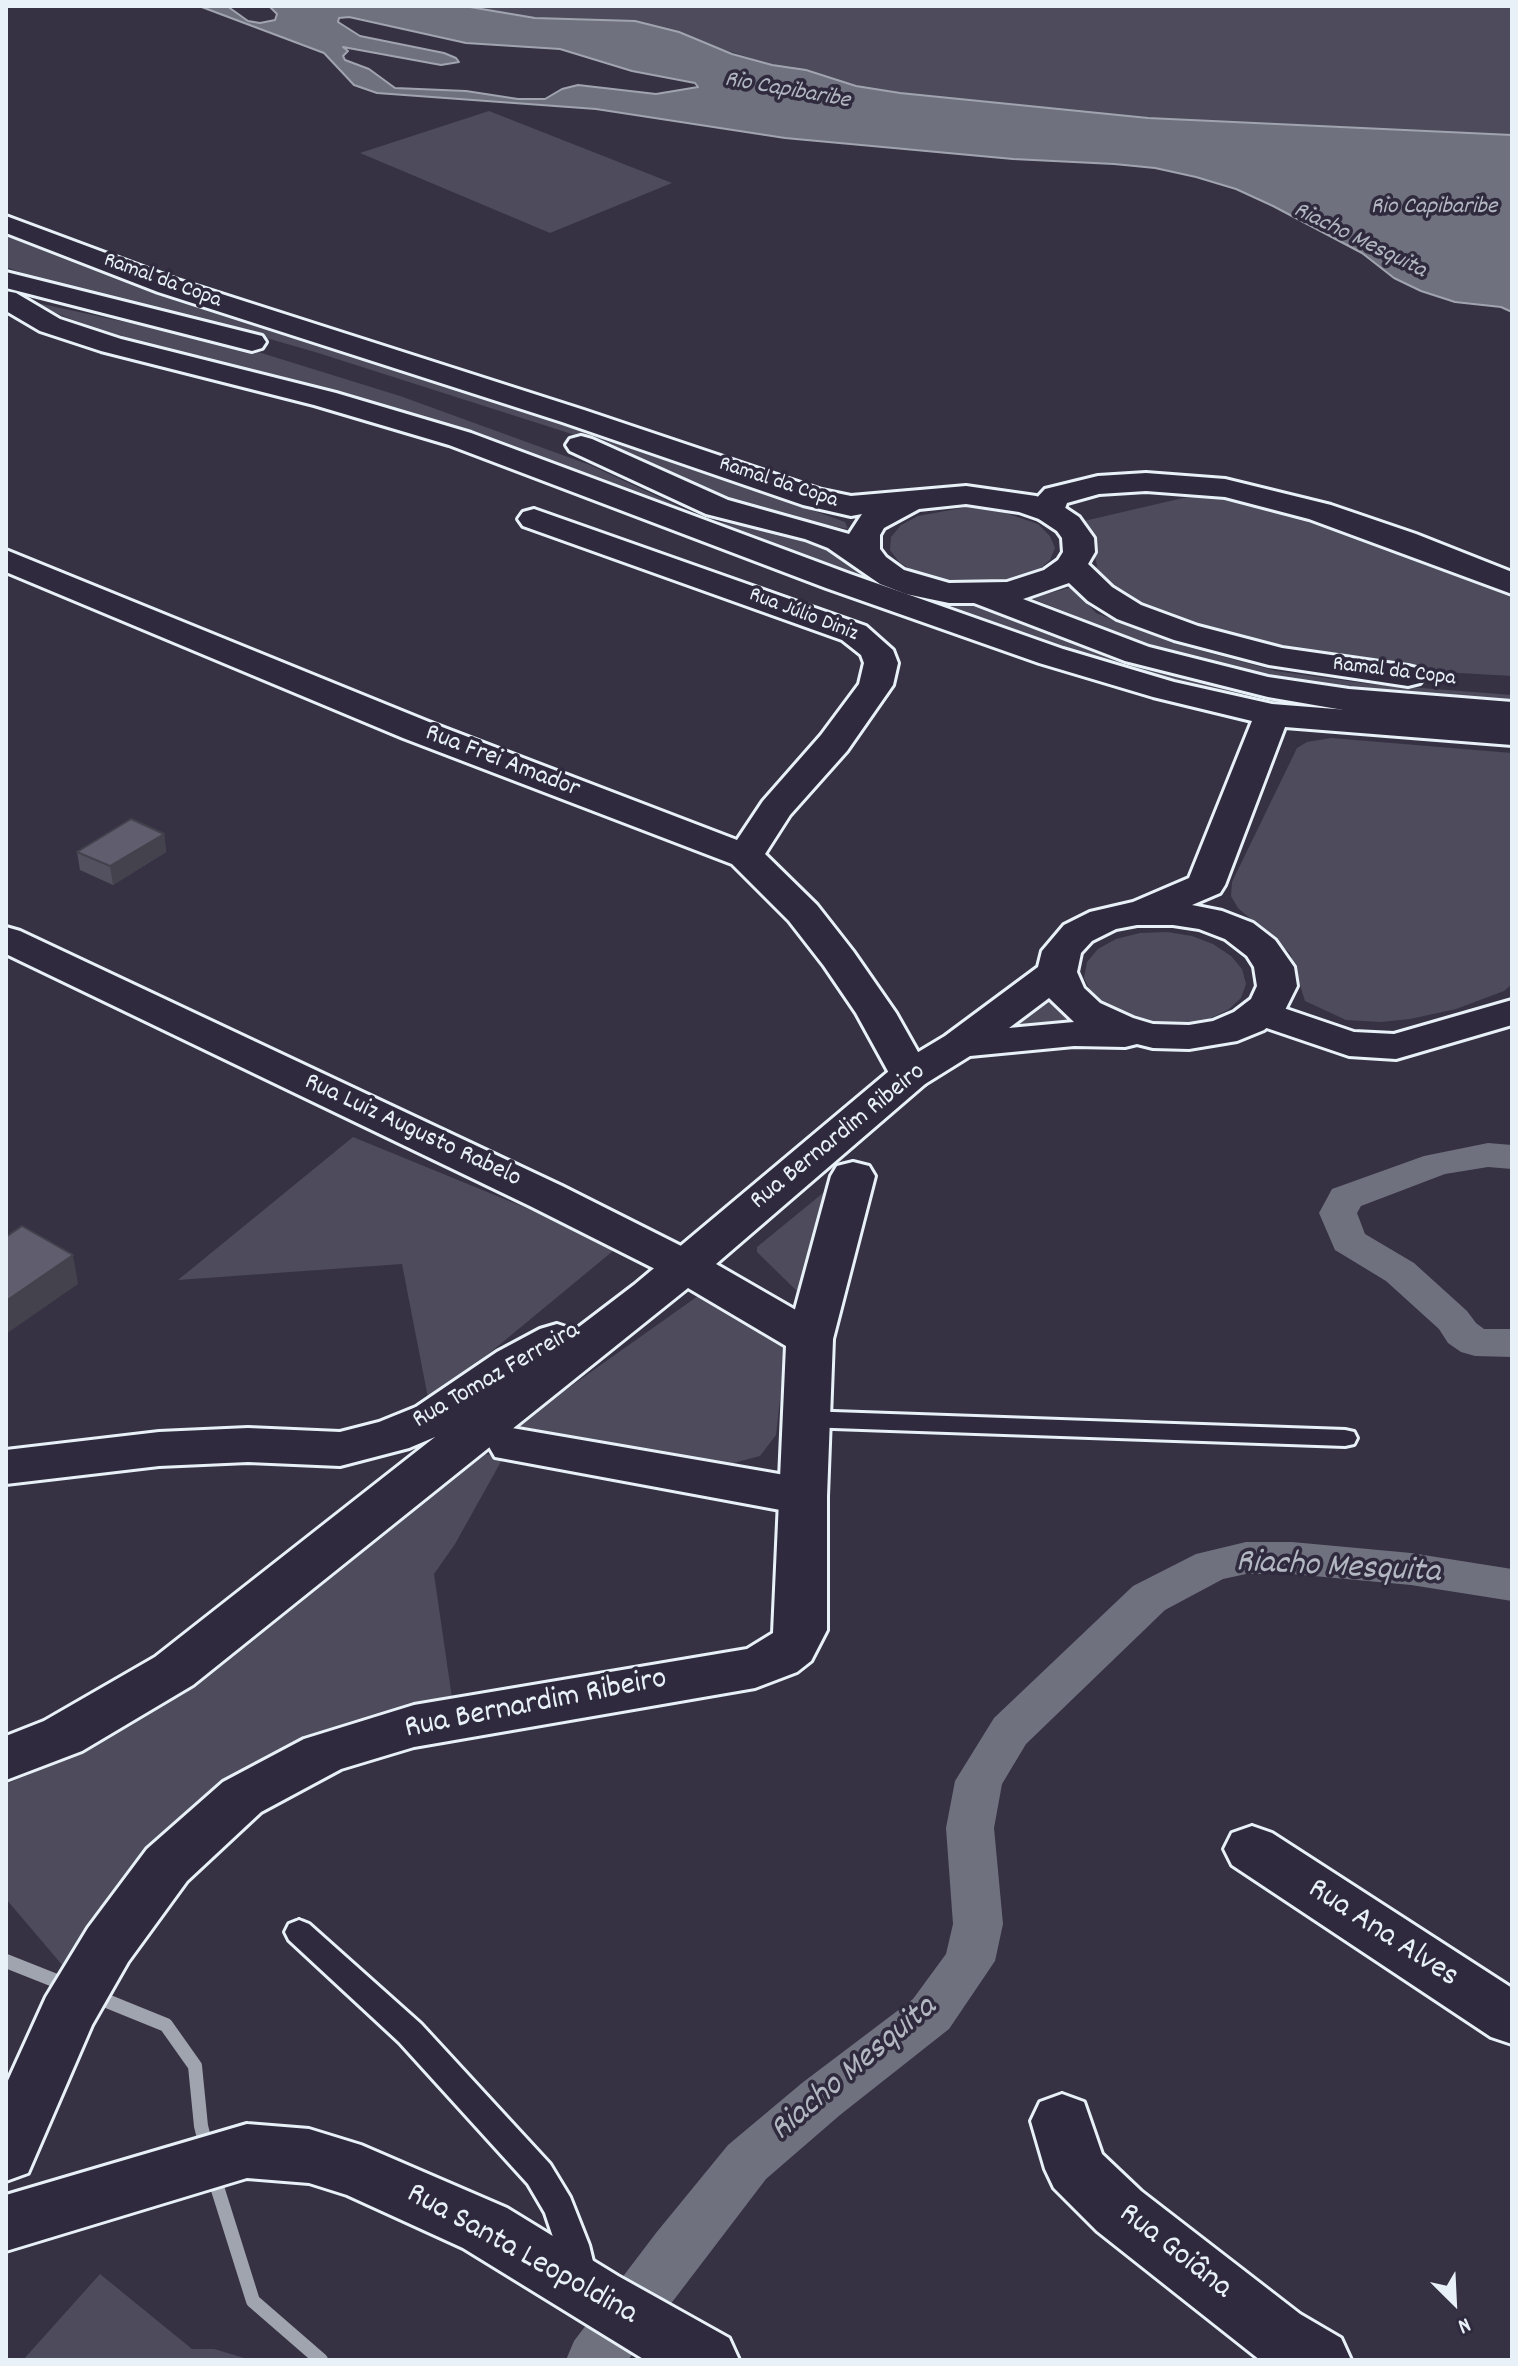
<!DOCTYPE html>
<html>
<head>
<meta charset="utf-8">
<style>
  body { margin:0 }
  #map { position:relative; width:1518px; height:2366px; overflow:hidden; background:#363244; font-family:Dekko,sans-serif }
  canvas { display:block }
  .frame { position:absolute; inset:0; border:8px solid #e8f1f8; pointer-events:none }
  .north { position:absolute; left:1414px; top:2262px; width:80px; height:80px; -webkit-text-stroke:6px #2f2a3d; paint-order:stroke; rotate:156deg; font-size:22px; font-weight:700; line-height:32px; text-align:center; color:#e8f1f8 }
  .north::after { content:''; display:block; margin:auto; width:28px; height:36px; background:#e8f1f8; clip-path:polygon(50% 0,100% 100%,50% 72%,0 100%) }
</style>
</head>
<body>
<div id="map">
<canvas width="1518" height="2366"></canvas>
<div class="frame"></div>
<div class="north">N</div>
</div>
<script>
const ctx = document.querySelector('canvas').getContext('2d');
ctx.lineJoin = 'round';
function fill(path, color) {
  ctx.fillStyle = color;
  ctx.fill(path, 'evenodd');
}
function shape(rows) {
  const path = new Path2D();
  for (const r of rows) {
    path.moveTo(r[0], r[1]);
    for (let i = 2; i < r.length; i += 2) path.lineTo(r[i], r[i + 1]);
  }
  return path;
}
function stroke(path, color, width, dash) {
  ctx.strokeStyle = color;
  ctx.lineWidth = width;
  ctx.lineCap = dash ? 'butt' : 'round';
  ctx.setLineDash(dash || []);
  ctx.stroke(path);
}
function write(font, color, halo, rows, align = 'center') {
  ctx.font = font + ' Dekko,sans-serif';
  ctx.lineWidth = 7;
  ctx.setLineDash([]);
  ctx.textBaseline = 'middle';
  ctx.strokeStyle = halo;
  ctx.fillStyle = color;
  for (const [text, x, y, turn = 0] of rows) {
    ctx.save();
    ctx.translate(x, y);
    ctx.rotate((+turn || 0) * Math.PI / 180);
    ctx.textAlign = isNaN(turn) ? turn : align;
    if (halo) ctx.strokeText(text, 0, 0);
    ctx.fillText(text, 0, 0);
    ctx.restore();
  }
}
fill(shape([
  [464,6,1512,6,1512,135,1148,118,900,93,856,86,806,70,772,65,635,21,535,18],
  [489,111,672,183,550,233,360,153],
  [6,236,284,334,670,459,845,522,848,529,762,513,707,496,600,443,315,352,207,321,47,282,6,267],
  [6,293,37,303,242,347,400,396,590,465,708,520,789,534,845,552,870,578,932,600,979,600,1374,714,1310,712,1193,689,1045,649,651,506,158,354],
  [1221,495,1263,501,1512,592,1512,676,1424,671,1320,658,1175,620,1126,600,1095,576,1097,565,1084,521,1183,498],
  [967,507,994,509,1038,524,1050,536,1055,548,1050,560,1037,571,1017,579,964,584,915,572,899,562,890,550,891,537,901,525,918,516],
  [1072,587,1096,613,1173,643,1276,671,1370,684,1512,695,1512,703,1341,689,1278,678,1216,664,1132,639,1031,598],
  [1331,738,1512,753,1512,984,1504,991,1456,1009,1410,1019,1381,1022,1346,1020,1305,1001,1290,953,1238,908,1231,896,1232,882,1297,748,1307,742],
  [1167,932,1192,936,1213,944,1231,956,1242,969,1246,984,1241,998,1228,1010,1209,1019,1185,1024,1158,1023,1131,1018,1108,1007,1092,994,1084,978,1087,962,1098,949,1116,939,1140,933],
  [1055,977,1114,1028,970,1041],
  [353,1137,619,1246,429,1403,402,1264,178,1280],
  [845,1175,807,1301,757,1252,757,1247],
  [705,1291,771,1327,786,1347,776,1435,760,1456,722,1466,509,1430],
  [478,1452,503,1458,455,1544,434,1574,454,1712,157,1851,91,1919,69,1973,6,1899,6,1784,51,1765,173,1694],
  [100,2274,192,2349,214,2349,251,2360,23,2360]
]), '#4d4b5c');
const water = shape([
  [199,6,227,6,248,21,260,23,275,20,277,14,269,6,464,6,535,18,635,21,679,32,732,54,772,65,806,70,856,86,900,93,1148,118,1512,135,1512,312,1501,307,1455,302,1421,291,1394,278,1362,253,1273,206,1236,189,1196,177,1155,168,1114,164,1013,159,785,138,596,109,377,93,354,85,324,53,199,6],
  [349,17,466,43,560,49,632,71,695,83,698,87,656,94,578,85,562,89,545,99,518,99,466,91,395,88,369,69,345,60,343,56,348,51,343,47,441,65,459,62,456,58,444,53,360,36,338,22,339,18,349,17]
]);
fill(water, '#70717f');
stroke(water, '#a0a4af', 2);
stroke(shape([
  [6,1961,69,1986],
  [92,1995,166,2025,195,2066,201,2126,207,2150],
  [213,2174,253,2301,321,2360]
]), '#a0a4af', 14);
fill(shape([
  [1488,1143,1512,1145,1512,1169,1488,1167,1445,1174,1361,1206,1357,1213,1365,1234,1414,1263,1467,1311,1476,1323,1484,1329,1512,1329,1512,1357,1475,1356,1461,1352,1448,1343,1439,1329,1386,1281,1335,1250,1319,1213,1332,1189,1424,1156,1488,1143],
  [1246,1542,1292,1542,1411,1553,1512,1569,1512,1601,1411,1585,1292,1574,1246,1574,1223,1579,1165,1610,1026,1744,1002,1784,994,1828,1003,1924,995,1961,949,2029,840,2115,766,2179,628,2360,566,2360,574,2341,656,2233,728,2145,802,2083,913,1999,946,1954,953,1924,946,1828,955,1781,994,1718,1133,1586,1196,1554,1246,1542]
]), '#70717f');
const service = shape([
  [805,1411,1345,1430,1354,1432,1357,1438,1354,1444,1345,1446,805,1427,796,1425,793,1419,796,1413,805,1411],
  [299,1920,309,1924,421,2024,550,2164,570,2197,589,2245,597,2278,592,2288,581,2293,570,2288,545,2213,528,2184,399,2042,289,1940,285,1932,289,1924,299,1920]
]);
const minor = shape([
  [1146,473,1225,479,1331,505,1416,534,1512,572,1512,594,1309,519,1225,497,1146,491,1099,494,1067,503,1061,519,1050,522,1039,519,1034,512,1032,503,1045,489,1098,476,1146,473],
  [534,509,866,626,893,650,898,663,893,685,847,751,790,815,765,854,817,905,853,951,896,1013,931,1075,925,1084,910,1088,895,1084,856,1013,824,966,789,921,732,864,403,738,6,572,6,550,429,722,737,840,763,801,821,735,859,684,864,663,861,655,842,640,523,526,518,519,523,512,534,509],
  [6,927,20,931,562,1186,701,1256,708,1266,701,1276,685,1281,669,1276,530,1206,6,954,6,927],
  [1260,1000,1354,1032,1394,1034,1512,1000,1512,1025,1396,1059,1349,1056,1246,1021,1240,1012,1246,1003,1260,1000],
  [853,1162,869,1166,875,1176,833,1339,827,1350,810,1355,793,1350,787,1339,831,1176,837,1166,853,1162],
  [512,1428,802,1478,820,1484,827,1496,820,1508,802,1514,495,1457,488,1445,495,1433,512,1428],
  [1252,1826,1272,1833,1512,1988,1512,2044,1491,2037,1232,1865,1224,1849,1232,1833,1252,1826],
  [1062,2094,1084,2102,1102,2154,1141,2191,1300,2314,1341,2338,1351,2360,1260,2360,1097,2231,1054,2188,1045,2169,1031,2121,1040,2102,1062,2094]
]);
const tertiary = shape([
  [6,291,16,293,60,319,121,339,336,393,471,433,850,574,1063,649,1174,682,1272,704,1512,723,1512,745,1285,727,1225,885,1220,893,1192,905,1222,911,1253,923,1275,940,1294,967,1297,986,1283,1014,1264,1030,1237,1041,1189,1049,1153,1048,1137,1044,1125,1047,1074,1046,970,1056,925,1084,716,1264,827,1328,833,1339,827,1496,827,1630,811,1661,797,1672,755,1688,414,1747,341,1769,261,1812,187,1881,128,1962,92,2025,28,2173,6,2181,6,2085,46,1997,88,1928,147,1849,223,1782,304,1739,414,1705,747,1649,773,1633,786,1346,688,1288,193,1685,82,1751,6,1780,6,1736,44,1721,155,1657,435,1437,409,1448,340,1466,248,1462,159,1466,6,1484,6,1450,159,1432,248,1428,340,1432,379,1422,416,1407,497,1352,540,1329,557,1324,575,1330,634,1285,895,1066,945,1036,1038,967,1042,951,1064,925,1090,912,1133,902,1189,878,1252,721,1153,697,1039,663,826,588,449,445,314,405,101,351,40,331,6,311,6,291],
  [1137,925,1173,925,1199,929,1225,939,1247,956,1254,967,1257,986,1251,999,1234,1012,1213,1021,1189,1025,1153,1024,1133,1018,1100,1003,1084,988,1077,972,1081,953,1092,941,1116,929,1137,925],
  [1049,998,1074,1022,1009,1028,1049,998],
  [247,2124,309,2129,361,2145,507,2208,618,2276,729,2338,739,2360,645,2360,463,2248,347,2195,309,2183,247,2178,6,2251,6,2195,247,2124]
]);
const secondary = shape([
  [6,216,178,280,584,410,822,490,851,496,966,486,1036,496,1061,505,1079,517,1094,538,1095,552,1088,564,1112,587,1141,605,1198,626,1282,648,1408,666,1420,669,1425,676,1420,683,1408,686,1269,665,1174,640,1117,619,1088,601,1069,583,1023,599,1149,647,1268,677,1349,689,1512,702,1512,724,1349,711,1268,697,1125,661,974,603,949,603,906,594,880,584,828,548,805,539,706,514,570,451,566,445,570,439,581,436,592,439,728,500,849,534,862,514,851,516,803,505,562,422,158,292,6,233,6,216],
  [966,504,1019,512,1039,519,1057,531,1062,538,1063,552,1058,560,1044,570,1007,582,949,583,904,570,886,557,880,549,880,535,884,528,919,509,966,504],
  [6,272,262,336,266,342,262,348,252,351,6,288,6,272]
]);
stroke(service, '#e8f1f8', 6);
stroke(minor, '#e8f1f8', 6);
stroke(tertiary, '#e8f1f8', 6);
stroke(secondary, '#e8f1f8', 6);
fill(service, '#2f2a3d');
fill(minor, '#2f2a3d');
fill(tertiary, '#2f2a3d');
fill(secondary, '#2f2a3d');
fill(shape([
  [164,834,166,852,113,885,80,870,77,852]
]), '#53515f');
fill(shape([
  [164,834,166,852,113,885,110,866],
  [73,1255,78,1284,6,1334,6,1301]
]), '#43424d');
const building = shape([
  [131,819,164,834,110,866,77,852,131,819],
  [22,1226,73,1255,6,1301,6,1237,22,1226]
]);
fill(building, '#605e6e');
stroke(building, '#43424d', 2);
write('22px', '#e8f1f8', '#2f2a3d', [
  ["Ramal da Copa",162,282,20],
  ["Ramal da Copa",778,484,18],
  ["Rua Júlio Diniz",803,616,21],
  ["Ramal da Copa",1394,673,7]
]);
write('italic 24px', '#b2b7c2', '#2f2a3d', [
  ["Rio Capibaribe",787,92,10],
  ["Rio Capibaribe",1434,209],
  ["Riacho Mesquita",1359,242,26]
]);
write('26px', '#e8f1f8', '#2f2a3d', [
  ["Rua Frei Amador",502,763,21],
  ["Rua Luiz Augusto Rabelo",412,1132,25],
  ["Rua Bernardim Ribeiro",839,1138,-39],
  ["Rua Tomaz Ferreira",497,1377,-30]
]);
write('32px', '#e8f1f8', '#2f2a3d', [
  ["Rua Bernardim Ribeiro",536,1706,-11],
  ["Rua Ana Alves",1382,1935,33],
  ["Rua Goiâna",1174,2253,38],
  ["Rua Santa Leopoldina",521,2256,29]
]);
write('italic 34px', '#b2b7c2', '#2f2a3d', [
  ["Riacho Mesquita",1338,1570,3],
  ["Riacho Mesquita",855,2071,-40]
]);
</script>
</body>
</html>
